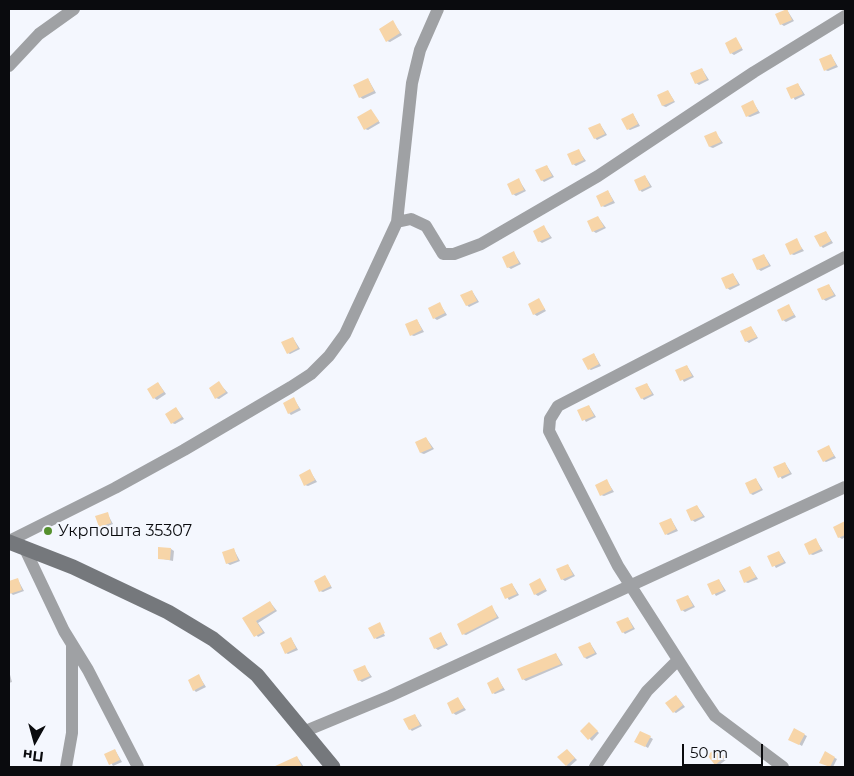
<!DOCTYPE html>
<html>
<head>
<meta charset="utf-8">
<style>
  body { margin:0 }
  #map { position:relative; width:854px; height:776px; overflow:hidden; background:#f4f7fe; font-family:Montserrat,sans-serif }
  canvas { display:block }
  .frame { position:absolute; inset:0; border:10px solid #0a0b0e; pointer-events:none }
  .north { position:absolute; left:10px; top:716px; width:50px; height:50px; -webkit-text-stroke:4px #f4f7fe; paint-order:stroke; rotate:187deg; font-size:14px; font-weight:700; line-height:20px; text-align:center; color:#0a0b0e }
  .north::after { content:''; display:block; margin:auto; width:18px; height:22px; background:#0a0b0e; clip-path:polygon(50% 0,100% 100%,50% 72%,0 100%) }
  .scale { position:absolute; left:682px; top:744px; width:81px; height:22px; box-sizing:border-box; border:2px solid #0a0b0e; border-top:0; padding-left:6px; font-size:15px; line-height:18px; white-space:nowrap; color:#0a0b0e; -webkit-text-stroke:4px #f4f7fe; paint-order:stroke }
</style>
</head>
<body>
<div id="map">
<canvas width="854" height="776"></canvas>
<div class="frame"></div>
<div class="north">Пн</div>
<div class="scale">50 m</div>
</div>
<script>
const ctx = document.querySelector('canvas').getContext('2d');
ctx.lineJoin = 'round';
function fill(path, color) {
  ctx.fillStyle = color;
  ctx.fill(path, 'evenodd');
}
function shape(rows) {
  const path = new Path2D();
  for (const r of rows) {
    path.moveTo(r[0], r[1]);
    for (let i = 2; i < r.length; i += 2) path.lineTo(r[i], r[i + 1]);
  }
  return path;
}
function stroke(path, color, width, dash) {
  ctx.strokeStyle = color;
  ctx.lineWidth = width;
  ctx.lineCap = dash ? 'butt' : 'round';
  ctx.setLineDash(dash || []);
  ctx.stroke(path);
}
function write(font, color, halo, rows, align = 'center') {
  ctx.font = font + ' Montserrat,sans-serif';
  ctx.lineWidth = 4;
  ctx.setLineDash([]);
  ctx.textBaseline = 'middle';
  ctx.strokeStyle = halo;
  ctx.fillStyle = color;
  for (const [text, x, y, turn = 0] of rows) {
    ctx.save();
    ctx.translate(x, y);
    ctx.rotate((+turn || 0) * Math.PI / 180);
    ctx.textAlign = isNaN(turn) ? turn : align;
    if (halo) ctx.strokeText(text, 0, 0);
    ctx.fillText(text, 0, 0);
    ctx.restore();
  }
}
fill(shape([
  [787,10,794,21,784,26,781,24],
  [393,22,402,35,390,42,387,41],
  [736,39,743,50,734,55,731,53],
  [831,55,838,67,828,71,825,70],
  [702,69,709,80,699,85,696,83],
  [368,79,376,93,363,99,360,97],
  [798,84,805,95,795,100,788,89],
  [668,91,675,102,666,107,663,106],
  [753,102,760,113,750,117,747,116],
  [371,110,380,123,368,130,365,129],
  [633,114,640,126,630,130,628,129],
  [600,124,607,135,597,140,595,138],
  [715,132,723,143,713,148,710,147],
  [578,150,586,161,576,166,573,164],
  [547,166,554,177,544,182,542,180],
  [645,176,652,187,642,192,640,190],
  [519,180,526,191,516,196,513,194],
  [608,191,615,203,605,207,602,206],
  [598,217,606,228,596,233,593,231],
  [544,227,552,238,542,243,539,241],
  [826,232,833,243,823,248,821,246],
  [796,240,804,251,794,255,791,254],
  [514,253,521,264,511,269,508,267],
  [764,255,771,266,761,271,758,269],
  [733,274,740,285,730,290,727,288],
  [829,285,836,296,826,301,823,299],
  [472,291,479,302,469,307,467,305],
  [539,300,546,311,537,316,534,314],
  [440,304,447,315,437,320,434,318],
  [789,306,796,317,786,322,783,320],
  [417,320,424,332,414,336,411,335],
  [751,327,758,338,749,343,746,341],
  [293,338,300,349,290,354,288,353],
  [594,354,601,366,591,370,589,369],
  [687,366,694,377,684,382,677,371],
  [158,383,166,394,157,400,154,398],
  [219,383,228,393,219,399,216,398],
  [647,384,654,395,644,400,642,398],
  [294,399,301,410,291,415,289,413],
  [589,406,596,417,586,422,579,411],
  [176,408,184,419,175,424,172,423],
  [426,438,434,449,424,454,421,453],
  [829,447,836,458,826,462,824,461],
  [785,463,792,474,782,479,775,468],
  [310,471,317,482,308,486,305,485],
  [756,479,763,490,753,495,751,494],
  [607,481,614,492,604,496,601,495],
  [697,506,705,517,695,522,692,520],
  [107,513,113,524,103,528,100,526],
  [671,519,678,531,668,535,666,534],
  [844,523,845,537,842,539,839,537],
  [816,540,823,551,813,555,810,554],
  [171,549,174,551,173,561,159,558],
  [234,550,240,561,230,565,227,563],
  [779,552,786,563,776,568,769,557],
  [568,565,575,576,565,581,562,579],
  [750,567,758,579,748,583,745,582],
  [325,576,332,588,323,592,320,591],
  [18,580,24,591,13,595,11,593,9,583],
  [540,580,547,591,538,596,535,594],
  [719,580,726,591,716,596,709,585],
  [512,584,519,595,509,600,502,589],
  [688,596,695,607,685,612,682,610],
  [270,602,277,611,258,623,265,633,258,637,244,618],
  [492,607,499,618,466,635,463,634],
  [628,618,635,629,625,634,623,632],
  [379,624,385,636,377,639,375,638],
  [441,634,448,645,438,650,435,648],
  [291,638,298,650,288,654,286,653],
  [590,643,597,654,587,659,585,658],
  [556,654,563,665,526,681,523,679],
  [364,666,372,677,362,682,359,680],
  [9,671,12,682,9,683],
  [199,676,206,687,196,692,194,690],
  [498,679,505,690,495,694,493,693],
  [678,698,685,707,676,713,674,712],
  [458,699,466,710,456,715,453,713],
  [415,715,422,726,412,731,410,729],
  [592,726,599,733,592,741,582,731],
  [794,730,807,736,802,746,790,739],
  [641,732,653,739,648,748,636,741],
  [717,749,727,759,718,766,716,764],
  [115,750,122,762,113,766,106,754],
  [567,750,577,760,569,767,566,765],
  [825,753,837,759,833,767,820,762],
  [297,757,304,767,290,767,287,762]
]), '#0003');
fill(shape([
  [787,9,792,20,780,25,775,14],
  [393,20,400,33,386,42,379,29],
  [736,37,742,48,730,54,725,43],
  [831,54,836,65,824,71,819,59],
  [702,68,707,79,695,84,690,73],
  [368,78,374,91,359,98,353,85],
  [798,83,803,94,791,99,786,88],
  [668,90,674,101,662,106,657,95],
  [753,100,758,111,746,117,741,106],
  [371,109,379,121,364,130,357,117],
  [633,113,638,124,627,130,621,119],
  [600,123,605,134,594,139,588,128],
  [716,131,721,142,709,147,704,136],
  [579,149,584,160,572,165,567,154],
  [547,165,552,176,541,181,535,170],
  [645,175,650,186,639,191,634,180],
  [519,178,524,190,512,195,507,184],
  [608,190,613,201,601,207,596,196],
  [598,216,604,227,592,232,587,221],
  [544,225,550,237,538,242,533,231],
  [826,231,831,241,820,247,814,236],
  [797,238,802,249,790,255,785,244],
  [514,251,519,263,507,268,502,257],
  [764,254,769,265,757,270,752,259],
  [733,273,738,284,726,289,721,278],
  [829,284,834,295,822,300,817,289],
  [472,290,477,301,466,306,460,295],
  [539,298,545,309,533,315,528,304],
  [440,302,445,313,433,319,428,308],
  [789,304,794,315,782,321,777,310],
  [417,319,422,330,410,336,405,324],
  [751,326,757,337,745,342,740,331],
  [293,337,298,348,287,354,281,342],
  [594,353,599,364,588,370,582,359],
  [687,365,692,376,680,381,675,370],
  [219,381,226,392,215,399,209,388],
  [158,382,164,392,153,399,147,389],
  [647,383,652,394,641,399,635,388],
  [294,397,299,408,288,414,283,403],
  [589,405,594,416,582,421,577,410],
  [176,407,182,417,171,424,165,414],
  [426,437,432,448,420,453,415,442],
  [829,445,834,456,823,462,817,451],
  [785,462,790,473,778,478,773,467],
  [310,469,315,480,304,486,299,475],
  [756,478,761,489,750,494,745,483],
  [607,479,612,490,600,496,595,485],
  [697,505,703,516,691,521,686,510],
  [108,512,111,523,99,527,95,516],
  [671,518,676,529,665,535,659,523],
  [845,521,845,535,838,538,833,527],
  [816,538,821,549,809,555,804,544],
  [158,547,171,548,170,560,158,559],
  [234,548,238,560,226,564,222,552],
  [779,551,784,562,772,567,767,556],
  [568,564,573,575,561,580,556,569],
  [750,566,756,577,744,583,739,571],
  [325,575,331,586,319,592,314,581],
  [18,578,22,590,9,594,9,581],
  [540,578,546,589,534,595,529,584],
  [719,579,724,590,712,595,707,584],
  [512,583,517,594,505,599,500,588],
  [688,595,693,606,681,611,676,600],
  [270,601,275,610,256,621,263,632,254,637,242,618],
  [492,605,497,617,462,635,457,624],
  [628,617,633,628,622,633,616,622],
  [380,622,385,633,374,639,368,628],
  [441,632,446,644,434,649,429,638],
  [291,637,296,648,285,654,280,643],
  [590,642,595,653,584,658,578,647],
  [556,653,561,664,522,680,517,669],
  [365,665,370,676,358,681,353,670],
  [199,674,204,685,193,691,188,680],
  [498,677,503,688,492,694,487,683],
  [676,695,683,705,673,713,665,703],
  [458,697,464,708,452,714,447,703],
  [415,714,420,725,409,730,403,719],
  [589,722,598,731,588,740,580,731],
  [794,728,805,734,799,745,788,740],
  [640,731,651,736,645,747,634,742],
  [717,748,725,757,715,765,707,755],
  [115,749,120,760,109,765,104,754],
  [567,749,575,758,566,766,557,757],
  [825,751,835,757,830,767,819,763],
  [297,756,302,767,273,767]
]), '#f7d5a8');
stroke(shape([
  [9,66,39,34,74,9],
  [397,222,411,219,426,226,443,254,454,254,481,244,598,176,754,72,845,16],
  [9,541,115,488,184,450,291,387,311,374,329,356,345,334,397,222,412,83,420,50,438,9],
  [24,547,64,631,88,670,138,767],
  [303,732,390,696,845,487],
  [66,767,72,733,72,644],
  [595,767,647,691,678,660],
  [783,767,715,716,700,694,618,566,549,431,550,419,558,406,845,257]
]), '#9fa1a4', 12);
stroke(shape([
  [9,542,73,567,168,612,213,639,257,675,333,767]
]), '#75787c', 15);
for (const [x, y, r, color] of [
  [48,531,5,"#55902e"]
]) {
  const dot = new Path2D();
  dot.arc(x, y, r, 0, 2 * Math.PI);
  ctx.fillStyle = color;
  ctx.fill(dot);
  stroke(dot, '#f4f7fe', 2);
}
write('16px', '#0a0b0e', '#f4f7fe', [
  ["Укрпошта 35307",58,531]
], 'left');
</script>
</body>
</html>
